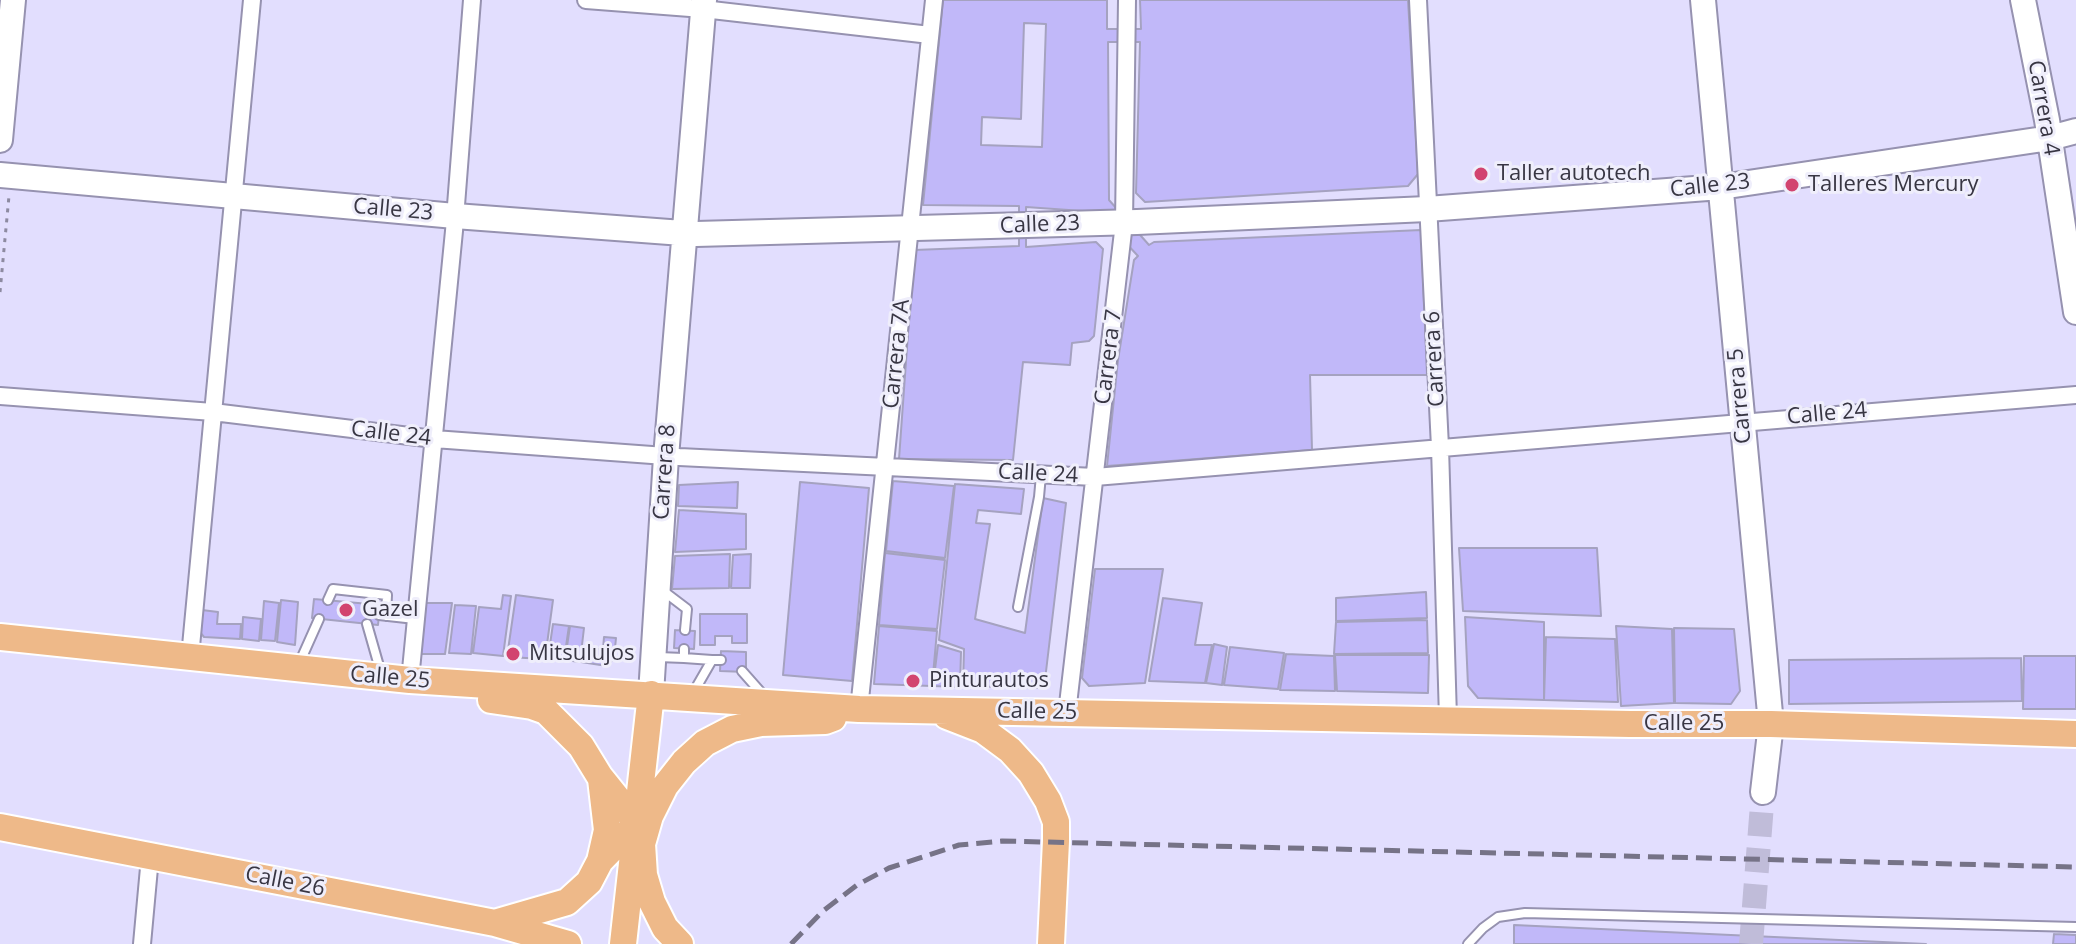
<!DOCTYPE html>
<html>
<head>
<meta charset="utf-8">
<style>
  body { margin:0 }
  canvas { display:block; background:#e2defe }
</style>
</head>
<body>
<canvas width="2076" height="944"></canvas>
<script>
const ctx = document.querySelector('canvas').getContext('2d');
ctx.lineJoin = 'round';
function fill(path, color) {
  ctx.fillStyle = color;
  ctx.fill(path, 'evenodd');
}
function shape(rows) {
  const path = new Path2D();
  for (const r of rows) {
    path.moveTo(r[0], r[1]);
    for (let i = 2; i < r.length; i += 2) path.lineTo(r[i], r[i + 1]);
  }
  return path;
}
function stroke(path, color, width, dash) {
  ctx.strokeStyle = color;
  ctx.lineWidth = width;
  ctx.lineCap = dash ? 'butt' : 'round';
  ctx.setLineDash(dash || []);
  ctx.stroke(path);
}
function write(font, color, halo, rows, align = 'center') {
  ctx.font = font + ' "Open Sans",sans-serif';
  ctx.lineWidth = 6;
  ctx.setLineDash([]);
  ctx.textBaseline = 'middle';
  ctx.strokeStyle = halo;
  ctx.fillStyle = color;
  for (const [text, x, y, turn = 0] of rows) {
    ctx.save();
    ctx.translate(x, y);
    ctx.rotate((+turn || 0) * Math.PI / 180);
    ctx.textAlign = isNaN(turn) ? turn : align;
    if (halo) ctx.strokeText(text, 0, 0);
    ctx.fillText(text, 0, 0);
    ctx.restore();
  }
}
const building = shape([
  [943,0,1107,0,1107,29,1141,29,1140,0,1408,0,1418,174,1408,186,1145,202,1136,193,1140,42,1108,42,1109,200,1149,245,1154,242,1421,230,1427,375,1310,375,1312,450,1107,466,1118,360,1134,260,1138,256,1097,212,1026,207,1026,247,1096,242,1103,249,1094,336,1089,341,1072,343,1070,365,1023,362,1013,460,899,459,914,250,1019,246,1019,206,923,205,943,0],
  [1024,23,1046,24,1042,147,981,145,982,117,1021,119,1024,23],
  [893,481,954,486,945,558,886,551,893,481],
  [738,482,737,508,678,506,679,485,738,482],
  [800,482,869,488,852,681,783,675,800,482],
  [955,484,1024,489,1021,514,978,510,976,523,990,524,975,619,1025,633,1043,498,1066,503,1045,680,1037,688,963,686,964,649,939,640,955,484],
  [679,510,746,514,746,549,675,552,679,510],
  [1459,548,1597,548,1601,616,1463,611,1459,548],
  [885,553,945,560,937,629,879,625,885,553],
  [730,554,729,588,672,589,675,556,730,554],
  [751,554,750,588,731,588,733,555,751,554],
  [1095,569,1163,569,1145,683,1089,686,1082,678,1095,569],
  [1426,592,1427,618,1336,621,1336,598,1426,592],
  [503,595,511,596,503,656,473,653,479,607,501,609,503,595],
  [516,595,553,600,545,659,507,657,516,595],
  [1163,598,1202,603,1195,645,1212,645,1205,683,1149,681,1163,598],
  [314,599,380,605,378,625,312,618,314,599],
  [281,600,298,602,295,645,277,642,281,600],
  [264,601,279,603,275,641,261,640,264,601],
  [426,603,452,603,445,654,421,654,426,603],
  [455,605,476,606,471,654,449,653,455,605],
  [202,610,218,612,217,624,241,624,240,639,204,637,199,631,202,610],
  [700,614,747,614,747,643,732,643,732,636,715,636,715,645,700,645,700,614],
  [243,617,261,619,259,641,242,639,243,617],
  [1465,617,1544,622,1544,700,1478,698,1468,686,1465,617],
  [1427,620,1428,653,1334,654,1336,622,1427,620],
  [553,624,569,626,564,660,548,658,553,624],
  [570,626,584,628,580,662,565,660,570,626],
  [879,626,937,631,932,686,874,684,879,626],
  [1616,626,1672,629,1674,703,1621,706,1616,626],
  [1674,628,1734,629,1740,691,1731,704,1675,703,1674,628],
  [675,630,695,631,694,649,674,648,675,630],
  [604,637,616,638,614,658,607,666,581,662,582,649,603,649,604,637],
  [1546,637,1615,639,1618,702,1544,700,1546,637],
  [1214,644,1227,647,1222,685,1206,683,1214,644],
  [938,645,961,652,960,687,933,686,938,645],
  [1230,647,1284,653,1278,689,1224,685,1230,647],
  [721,651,746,652,746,672,720,671,721,651],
  [1286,654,1334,656,1335,691,1280,690,1286,654],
  [1335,655,1429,655,1428,693,1337,691,1335,655],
  [2024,656,2076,656,2076,709,2023,709,2024,656],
  [2021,658,2022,701,1789,704,1789,660,2021,658],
  [1514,925,1926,944,1514,944,1514,925],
  [2054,934,2076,935,2076,944,2053,944,2054,934]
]);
fill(building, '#c1b8f9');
stroke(building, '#a5a2c0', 2);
stroke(shape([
  [1751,944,1763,792]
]), '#c0bcd9', 24, [24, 12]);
const lane = shape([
  [662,590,687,609,685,630],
  [328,600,333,589,387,595,386,616],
  [1018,607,1039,497,1041,475],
  [379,615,415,619],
  [367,624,381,673],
  [658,657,684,658,684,649],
  [684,658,712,660],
  [298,666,319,619],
  [742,671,765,697],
  [693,693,712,660,721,660],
  [1468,944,1483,928,1498,917,1525,913,2076,927]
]);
const street = shape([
  [586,0,703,9,930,35],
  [1418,0,1440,447,1448,718],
  [0,396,213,412,434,439,679,457,1095,477,2076,395],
  [190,657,252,0],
  [410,680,454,231,472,0],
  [859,709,934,0],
  [1067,713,1124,223,1127,0],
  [142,944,150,857]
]);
const secondary = shape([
  [1703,0,1771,724,1763,792],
  [2023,0,2047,120,2076,312],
  [0,140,13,0],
  [0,175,455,216,696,234,1137,222,1427,209,1721,187,2050,138,2076,131],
  [651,694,666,457,704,0]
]);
const primary = shape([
  [0,637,410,680,859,709,1630,724,1771,724,2076,734],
  [491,700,532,706,546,711,581,746,600,777,637,823,600,861],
  [947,716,983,730,1010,750,1031,773,1048,801,1056,822,1056,841,1051,944],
  [0,827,495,923,568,944],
  [498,922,567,902,589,882,600,861,607,830,601,779],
  [623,944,651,694],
  [680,944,665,928,652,902,644,875,642,844,650,816,665,786,684,762,705,743,732,729,761,723,825,721,833,718]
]);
stroke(lane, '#9692b0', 12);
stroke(street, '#9692b0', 20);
stroke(secondary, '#9692b0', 28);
stroke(primary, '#fff', 30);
stroke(shape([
  [0,292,9,196]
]), '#8d8aa1', 3, [4, 6]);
stroke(lane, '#fff', 8);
stroke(street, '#fff', 16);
stroke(secondary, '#fff', 24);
stroke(primary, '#eeb989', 26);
stroke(shape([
  [791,944,823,911,857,885,889,868,959,845,1002,841,2076,867]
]), '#767387', 5, [16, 8]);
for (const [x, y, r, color] of [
  [1481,174,8,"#d2446f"],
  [1792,185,8,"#d2446f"],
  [346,610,8,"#d2446f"],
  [513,654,8,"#d2446f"],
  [913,681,8,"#d2446f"]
]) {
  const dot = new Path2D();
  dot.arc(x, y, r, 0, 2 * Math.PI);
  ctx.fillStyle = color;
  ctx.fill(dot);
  stroke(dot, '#efeefb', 3);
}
write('22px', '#383643', '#efeefb', [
  ["Carrera 4",2043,108,80],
  ["Calle 23",1710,186,-6],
  ["Calle 23",393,210,5],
  ["Calle 23",1040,225,-2],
  ["Carrera 7A",897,354,-84],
  ["Carrera 7",1109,357,-83],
  ["Carrera 6",1435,359,-93],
  ["Carrera 5",1740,396,-95],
  ["Calle 24",1827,414,-5],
  ["Calle 24",391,434,7],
  ["Carrera 8",665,472,-86],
  ["Calle 24",1038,474,3],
  ["Calle 25",390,678,5],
  ["Calle 25",1037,712,1],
  ["Calle 25",1684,724],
  ["Calle 26",285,882,11]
]);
write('22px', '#383643', '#efeefb', [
  ["Taller autotech",1497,174],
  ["Talleres Mercury",1808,185],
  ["Gazel",362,610],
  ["Mitsulujos",529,654],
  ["Pinturautos",929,681]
], 'left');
</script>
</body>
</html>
